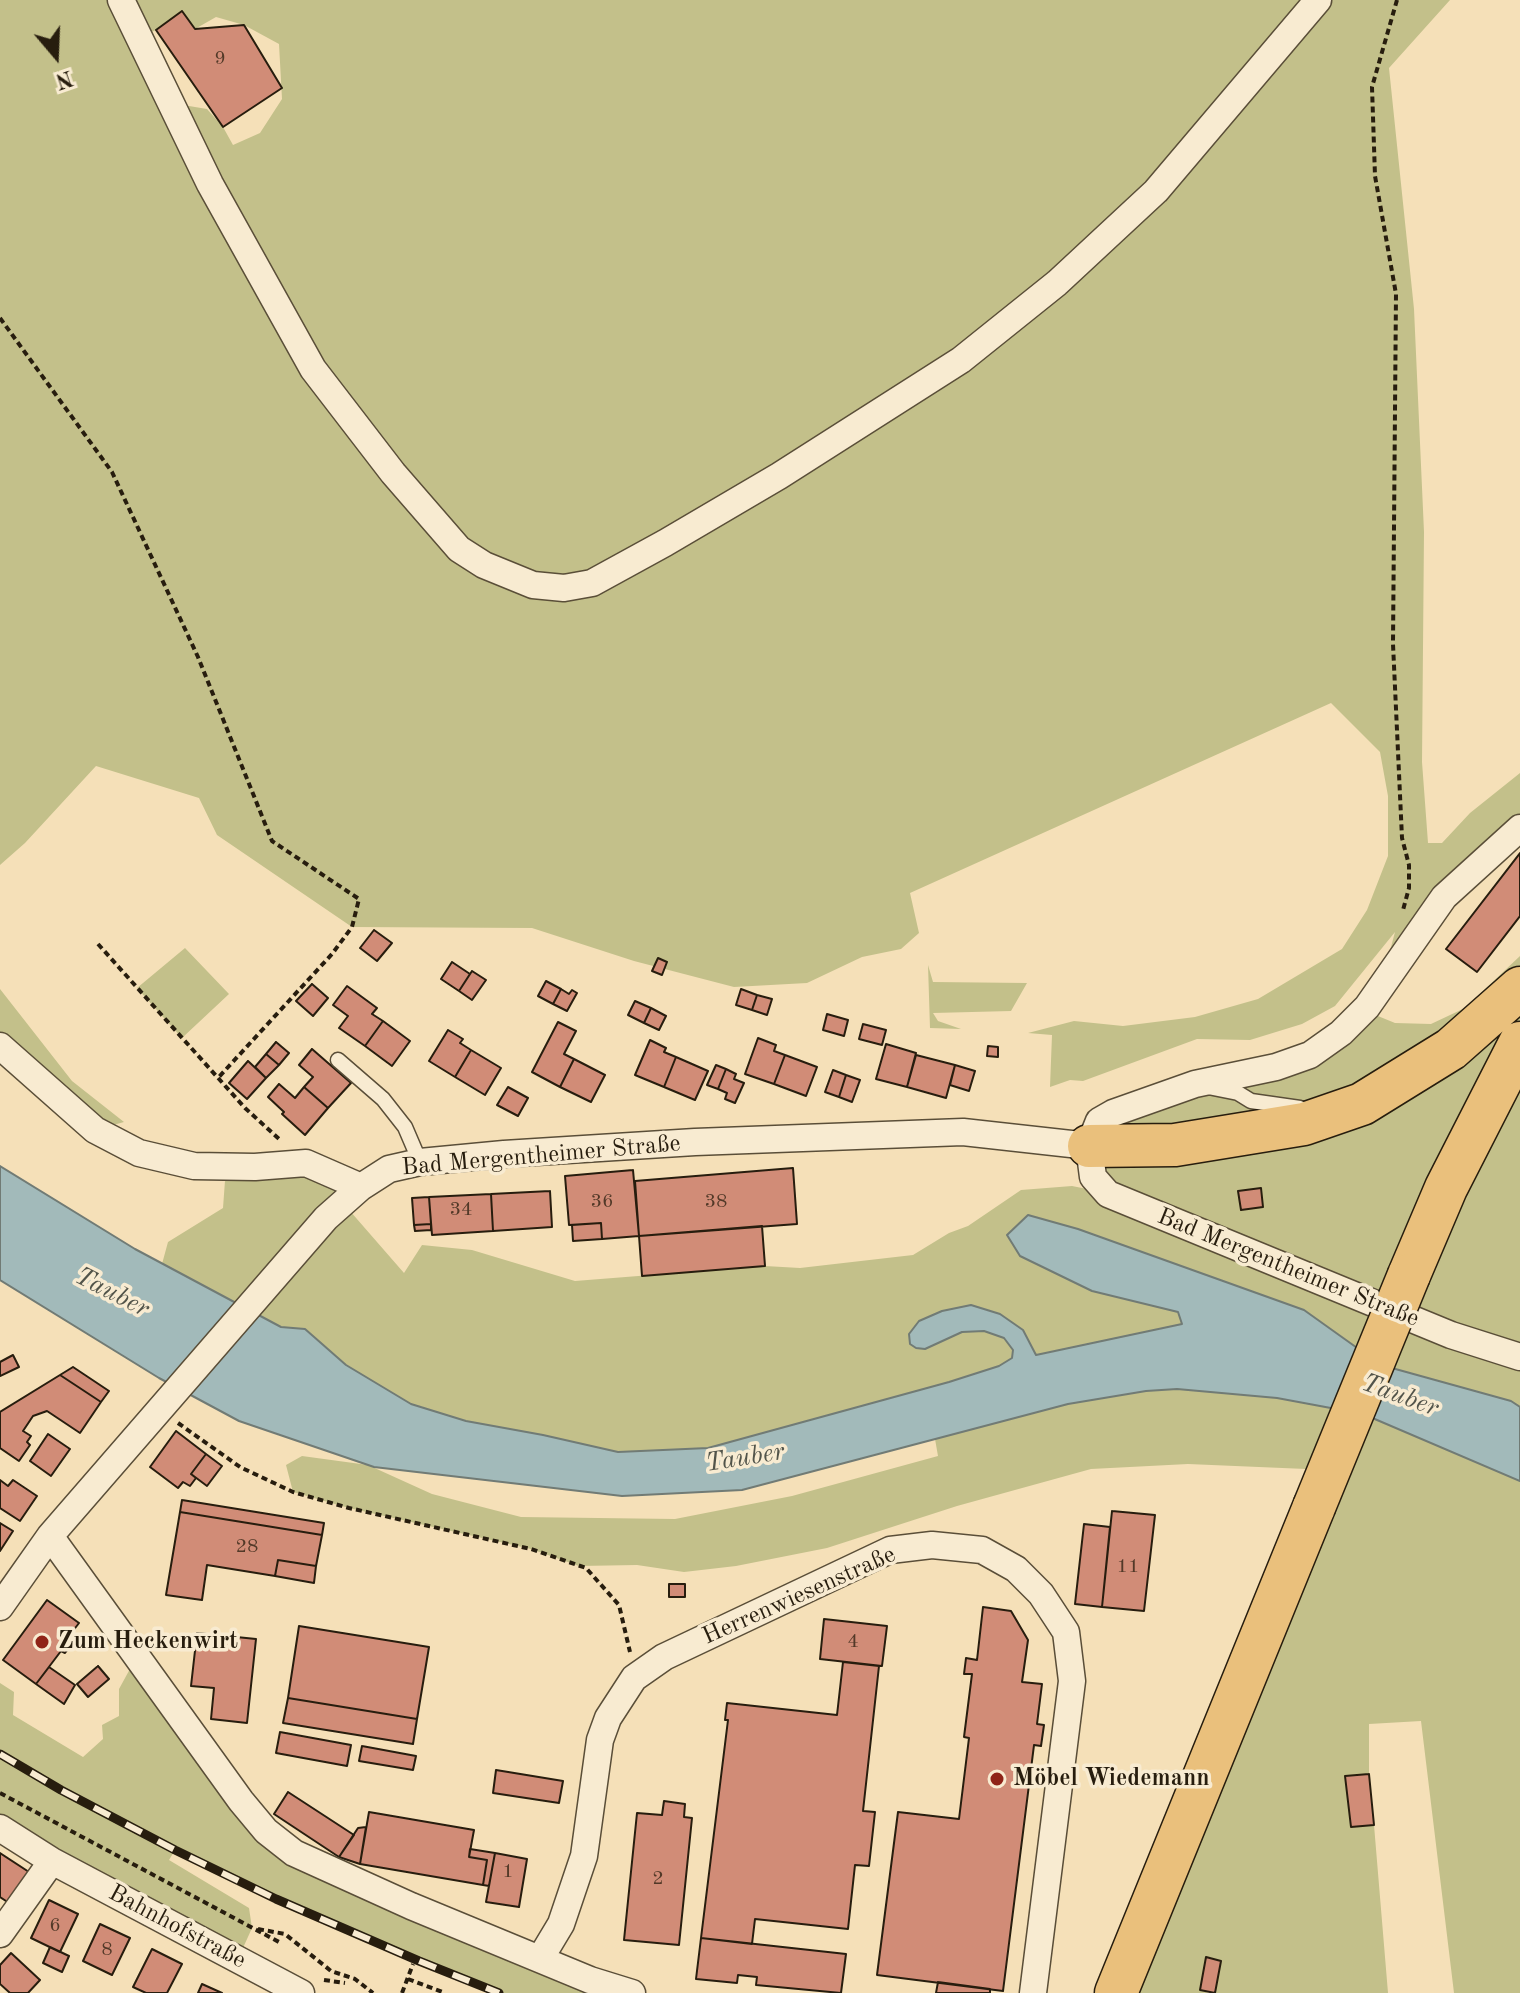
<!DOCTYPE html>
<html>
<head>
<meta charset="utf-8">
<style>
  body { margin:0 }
  #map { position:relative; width:1520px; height:1993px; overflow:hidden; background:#f5e0b8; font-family:"Old Standard TT",serif }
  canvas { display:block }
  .north { position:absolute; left:16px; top:16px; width:80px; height:80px; -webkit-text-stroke:6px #f8ebd1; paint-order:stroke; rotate:161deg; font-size:22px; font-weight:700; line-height:32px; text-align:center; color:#271d0e }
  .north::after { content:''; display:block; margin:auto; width:28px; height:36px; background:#271d0e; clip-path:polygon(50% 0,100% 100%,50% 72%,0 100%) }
</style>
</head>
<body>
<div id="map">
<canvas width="1520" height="1993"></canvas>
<div class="north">N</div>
</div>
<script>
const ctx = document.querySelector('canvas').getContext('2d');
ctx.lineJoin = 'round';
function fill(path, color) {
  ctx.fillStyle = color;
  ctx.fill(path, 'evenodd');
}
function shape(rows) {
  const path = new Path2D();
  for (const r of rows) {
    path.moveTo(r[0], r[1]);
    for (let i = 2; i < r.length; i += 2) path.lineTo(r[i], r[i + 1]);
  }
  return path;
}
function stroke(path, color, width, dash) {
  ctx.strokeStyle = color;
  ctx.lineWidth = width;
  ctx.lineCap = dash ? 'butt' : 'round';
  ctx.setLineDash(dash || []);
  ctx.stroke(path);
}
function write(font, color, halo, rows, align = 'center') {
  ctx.font = font + ' "Old Standard TT",serif';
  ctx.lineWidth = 7;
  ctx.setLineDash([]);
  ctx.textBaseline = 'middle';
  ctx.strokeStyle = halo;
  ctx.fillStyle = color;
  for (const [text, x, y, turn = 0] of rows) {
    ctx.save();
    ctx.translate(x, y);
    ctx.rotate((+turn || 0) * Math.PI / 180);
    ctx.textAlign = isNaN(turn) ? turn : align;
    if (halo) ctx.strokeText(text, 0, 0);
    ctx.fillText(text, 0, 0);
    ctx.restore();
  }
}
fill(shape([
  [0,0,1450,0,1389,68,1414,309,1424,532,1422,762,1428,843,1442,843,1470,813,1520,773,1520,828,1380,988,1395,932,1335,1006,1302,1024,1250,1040,1197,1039,1083,1081,1070,1080,1050,1087,1052,1035,1028,1033,1074,1021,1123,1026,1195,1017,1258,999,1342,949,1367,910,1388,856,1388,796,1380,752,1331,703,910,893,919,933,901,949,862,957,807,983,734,987,634,961,532,928,352,927,217,835,199,798,96,766,25,843,0,865],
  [182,11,195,29,216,17,244,25,279,44,282,99,260,133,233,145,223,127,207,109,189,106,174,109,140,37,156,30],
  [185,948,229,994,182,1038,137,988],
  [1520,956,1520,1407,1511,1401,1381,1365,1155,1343,1144,1332,1035,1355,949,1382,708,1448,618,1452,543,1435,466,1421,411,1404,346,1365,305,1330,281,1327,162,1264,168,1242,223,1208,226,1167,255,1167,361,1187,350,1211,404,1273,422,1245,472,1250,575,1281,765,1266,800,1268,913,1255,949,1233,968,1226,1021,1190,1072,1186,1107,1193,1099,1121,1276,1067,1373,1014,1395,1023,1431,1024,1465,1008],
  [928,965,933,982,1027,983,1011,1011,933,1013,938,1021,961,1029,930,1028],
  [0,989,72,1081,124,1122,95,1130,0,1046],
  [1177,1389,1277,1398,1363,1414,1520,1481,1520,1993,1454,1993,1421,1721,1369,1724,1369,1774,1346,1777,1351,1827,1374,1825,1388,1993,1215,1993,1221,1962,1206,1958,1200,1990,1209,1993,1116,1993,1314,1507,1348,1479,1306,1469,1188,1464,1091,1469,957,1506,827,1548,736,1566,684,1572,637,1565,579,1566,531,1549,349,1508,293,1492,286,1465,302,1456,368,1465,432,1494,521,1517,675,1519,792,1496,938,1456,935,1439,1068,1404,1146,1391],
  [136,1658,266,1831,632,1993,499,1993,363,1938,175,1850,169,1860,249,1908,252,1928,238,1959,0,1828,0,1683,14,1692,13,1715,83,1757,103,1739,102,1725,119,1716,119,1689]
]), '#c3c08a');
const water = shape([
  [0,1166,135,1249,281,1327,305,1329,346,1365,411,1404,466,1421,543,1435,618,1452,708,1448,949,1382,999,1366,1012,1358,1013,1350,1004,1338,984,1331,962,1332,925,1349,916,1348,910,1344,909,1334,919,1321,942,1311,971,1305,1000,1314,1023,1330,1036,1355,1182,1324,1178,1312,1092,1291,1020,1256,1007,1235,1028,1215,1078,1229,1304,1310,1381,1365,1511,1401,1520,1407,1520,1481,1363,1414,1277,1398,1177,1389,1146,1391,1068,1404,742,1490,622,1496,374,1467,239,1421,159,1378,0,1280,0,1166]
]);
fill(water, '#a2baba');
stroke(water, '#717b75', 2);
const building = shape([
  [182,11,195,29,244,25,282,88,223,127,156,30,182,11],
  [1520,853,1520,916,1477,972,1446,949,1520,853],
  [374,930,392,943,377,961,360,948,374,930],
  [658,958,667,962,662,975,652,971,658,958],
  [452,962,470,974,459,991,441,979,452,962],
  [472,971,486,980,472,1000,459,991,472,971],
  [546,981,561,989,553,1004,538,996,546,981],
  [312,984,328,998,313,1016,296,1001,312,984],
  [347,986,377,1008,372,1014,383,1021,365,1046,339,1028,348,1016,333,1005,347,986],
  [561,989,569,994,572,990,577,993,567,1011,553,1004,561,989],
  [741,989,757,995,752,1010,736,1005,741,989],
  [757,995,772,999,767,1015,752,1010,757,995],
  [635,1001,651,1008,644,1023,628,1015,635,1001],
  [651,1008,666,1016,659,1030,644,1023,651,1008],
  [827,1014,848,1020,844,1036,823,1030,827,1014],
  [383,1021,410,1041,392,1066,365,1046,383,1021],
  [558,1022,576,1031,564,1054,574,1059,560,1087,532,1072,558,1022],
  [863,1024,886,1030,882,1045,859,1039,863,1024],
  [448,1030,463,1039,460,1043,471,1050,455,1077,429,1061,448,1030],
  [758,1038,776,1045,774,1051,785,1055,774,1084,745,1074,758,1038],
  [650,1040,666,1048,664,1052,676,1057,664,1087,635,1075,650,1040],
  [276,1042,289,1053,279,1065,266,1054,276,1042],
  [886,1044,916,1053,907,1087,876,1079,886,1044],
  [988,1046,998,1047,998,1057,987,1056,988,1046],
  [312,1049,351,1083,328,1108,304,1087,313,1077,299,1065,312,1049],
  [471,1050,501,1068,485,1095,455,1077,471,1050],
  [266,1054,279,1065,266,1078,255,1067,266,1054],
  [785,1055,817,1067,806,1096,774,1084,785,1055],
  [916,1055,955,1065,946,1098,907,1087,916,1055],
  [676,1057,708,1071,695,1100,664,1087,676,1057],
  [574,1059,605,1075,591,1102,560,1087,574,1059],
  [248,1061,266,1078,247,1099,229,1083,248,1061],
  [716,1065,726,1069,718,1089,707,1085,716,1065],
  [955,1065,975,1071,969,1091,950,1085,955,1065],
  [726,1069,736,1074,734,1079,744,1083,735,1103,725,1099,727,1093,718,1089,726,1069],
  [833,1070,846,1075,839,1097,825,1092,833,1070],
  [846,1075,860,1080,852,1102,839,1097,846,1075],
  [279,1084,295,1098,304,1087,328,1108,305,1135,282,1114,284,1112,268,1097,279,1084],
  [508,1087,528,1098,518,1116,497,1105,508,1087],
  [793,1168,797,1224,639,1236,635,1181,793,1168],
  [633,1170,639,1236,602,1239,601,1223,569,1225,565,1176,633,1170],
  [1261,1188,1263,1207,1241,1210,1238,1191,1261,1188],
  [550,1191,552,1227,493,1231,491,1194,550,1191],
  [491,1194,493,1231,432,1235,429,1197,491,1194],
  [429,1197,431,1224,414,1225,412,1198,429,1197],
  [601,1223,602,1239,573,1241,572,1225,601,1223],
  [431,1224,431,1230,415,1231,414,1225,431,1224],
  [762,1226,765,1266,642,1276,639,1236,762,1226],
  [13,1355,19,1367,0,1376,0,1362,13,1355],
  [73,1367,109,1391,101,1402,60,1375,73,1367],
  [60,1375,101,1402,80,1433,47,1411,33,1416,23,1431,31,1436,27,1442,30,1445,19,1461,0,1448,0,1412,60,1375],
  [176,1431,206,1454,191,1474,196,1478,190,1486,183,1482,178,1488,150,1467,176,1431],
  [48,1434,70,1449,51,1476,30,1461,48,1434],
  [206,1454,222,1466,207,1486,191,1474,206,1454],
  [0,1480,8,1486,13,1480,37,1496,20,1521,0,1508,0,1480],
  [182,1500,324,1523,322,1535,180,1512,182,1500],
  [1112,1511,1155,1515,1144,1611,1102,1607,1112,1511],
  [180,1512,322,1535,316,1566,278,1560,275,1576,207,1565,202,1600,166,1595,180,1512],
  [0,1523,13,1531,0,1551,0,1523],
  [1084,1524,1110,1527,1102,1607,1075,1604,1084,1524],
  [278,1560,316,1566,314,1583,275,1576,278,1560],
  [669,1584,685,1584,685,1597,669,1597,669,1584],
  [47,1600,79,1623,66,1640,71,1645,65,1653,61,1651,36,1684,3,1660,47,1600],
  [983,1607,1011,1611,1028,1640,1022,1682,1042,1684,1037,1724,1044,1725,1041,1746,1034,1745,1003,1991,877,1975,898,1812,959,1819,969,1738,964,1737,972,1674,964,1674,966,1658,977,1660,983,1607],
  [824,1619,887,1626,882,1666,820,1659,824,1619],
  [299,1626,429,1647,417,1719,288,1698,299,1626],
  [197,1633,256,1639,247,1723,211,1719,214,1688,191,1686,197,1633],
  [843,1662,879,1666,863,1811,875,1812,869,1866,855,1865,848,1929,755,1919,752,1944,701,1938,728,1720,725,1720,727,1703,837,1715,843,1662],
  [98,1666,109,1679,88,1697,77,1684,98,1666],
  [49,1667,75,1685,64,1704,36,1684,49,1667],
  [288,1698,417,1719,413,1744,283,1723,288,1698],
  [280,1732,351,1745,347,1766,276,1753,280,1732],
  [362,1746,416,1756,413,1770,359,1761,362,1746],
  [496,1770,563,1781,559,1803,493,1793,496,1770],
  [1369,1774,1374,1825,1351,1827,1345,1776,1369,1774],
  [288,1792,354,1835,339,1857,274,1814,288,1792],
  [664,1801,685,1804,684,1817,692,1818,679,1945,624,1940,637,1813,662,1815,664,1801],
  [369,1812,474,1830,469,1857,487,1860,483,1885,360,1864,369,1812],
  [366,1827,360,1864,339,1857,358,1828,366,1827],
  [470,1849,495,1853,489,1886,483,1885,487,1860,469,1857,470,1849],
  [0,1853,29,1872,9,1903,0,1897,0,1853],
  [495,1853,527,1859,519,1907,486,1902,495,1853],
  [49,1900,78,1914,60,1952,31,1938,49,1900],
  [100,1924,130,1938,112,1975,83,1961,100,1924],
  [701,1938,846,1954,841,1993,756,1985,757,1977,738,1975,737,1983,696,1979,701,1938],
  [50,1947,69,1956,62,1972,43,1963,50,1947],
  [152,1949,182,1964,167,1993,146,1993,133,1987,152,1949],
  [11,1953,40,1980,28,1993,10,1993,0,1984,0,1965,11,1953],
  [1206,1957,1221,1961,1215,1993,1200,1990,1206,1957],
  [938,1982,990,1989,990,1993,936,1993,938,1982],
  [202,1984,222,1993,198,1993,202,1984]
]);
fill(building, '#d18c77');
stroke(building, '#271d0e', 2);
const service = shape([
  [338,1060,383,1099,405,1127,420,1162],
  [1208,1087,1238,1093,1251,1101,1300,1108]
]);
const minor = shape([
  [121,0,210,184,313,369,393,473,459,549,484,565,533,585,564,588,592,583,665,543,779,476,961,360,1057,283,1156,191,1318,0],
  [1520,828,1444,897,1367,1007,1341,1033,1310,1055,1276,1067,1195,1084,1113,1113,1099,1121,1089,1146,1093,1177,1108,1194,1451,1335,1520,1357],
  [0,1046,95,1130,139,1153,194,1166,255,1167,306,1163,361,1187],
  [50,1536,241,1801,266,1831,294,1853,411,1906,590,1980,632,1993],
  [0,1607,50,1536,326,1218,361,1187,389,1169,420,1162,504,1154,695,1142,963,1132,1089,1146],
  [0,1828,52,1861,301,1993],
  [0,1934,52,1861],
  [540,1959,561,1924,584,1856,600,1740,608,1718,634,1678,664,1657,890,1550,932,1545,982,1550,1016,1569,1041,1594,1066,1632,1072,1681,1033,1993]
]);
const primary = shape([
  [1089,1146,1175,1145,1304,1124,1362,1104,1451,1049,1520,988],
  [1409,1275,1446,1188,1520,1043],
  [1116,1993,1314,1507]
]);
stroke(service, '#5a4e38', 17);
stroke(minor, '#5a4e38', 29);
stroke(primary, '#271d0e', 45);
stroke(shape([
  [1397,0,1372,87,1375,176,1396,294,1393,644,1402,838,1409,865,1409,888,1403,910],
  [0,318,112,472,198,657,272,841,359,899,352,927,332,954,218,1078],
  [98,944,245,1108,279,1139],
  [178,1423,240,1467,293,1492,349,1508,531,1549,586,1568,619,1605,630,1652],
  [0,1793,279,1942],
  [258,1929,285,1934,331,1971,355,1979,373,1993],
  [408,1979,445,1993],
  [324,1980,345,1983],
  [402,1993,413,1964]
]), '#271d0e', 4, [6, 4]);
stroke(service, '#f8ebd1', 14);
stroke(minor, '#f8ebd1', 26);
stroke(primary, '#eac07c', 42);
const rail = shape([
  [0,1754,61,1790,175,1850,276,1899,419,1961,499,1993]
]);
stroke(rail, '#271d0e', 9);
stroke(rail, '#f8ebd1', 6, [18]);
const primaryBridge = shape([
  [1314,1507,1409,1275]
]);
stroke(primaryBridge, '#271d0e', 45, []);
stroke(primaryBridge, '#eac07c', 42);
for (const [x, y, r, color] of [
  [42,1642,8,"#8f2418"],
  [997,1779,8,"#8f2418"]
]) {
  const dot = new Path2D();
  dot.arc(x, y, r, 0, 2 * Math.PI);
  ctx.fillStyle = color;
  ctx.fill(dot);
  stroke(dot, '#f8ebd1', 3);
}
write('20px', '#523928', null, [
  ["9",220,59],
  ["36",602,1202],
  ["38",716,1202],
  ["34",461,1210],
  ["28",247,1547],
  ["11",1128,1567],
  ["4",853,1642],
  ["1",508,1872],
  ["2",658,1879],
  ["6",55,1926],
  ["8",107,1950]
]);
write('24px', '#271d0e', '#f8ebd1', [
  ["Bad Mergentheimer Straße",541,1156,-5],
  ["Bad Mergentheimer Straße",1288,1268,22],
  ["Herrenwiesenstraße",799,1596,-24],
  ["Bahnhofstraße",177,1927,28]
]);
write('bold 24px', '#271d0e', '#f8ebd1', [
  ["Zum Heckenwirt",58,1642],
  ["Möbel Wiedemann",1013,1779]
], 'left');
write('italic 26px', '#52544a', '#f8ebd1', [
  ["Tauber",112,1293,27],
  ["Tauber",1400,1396,20],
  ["Tauber",745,1458,-9]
]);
</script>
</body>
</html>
